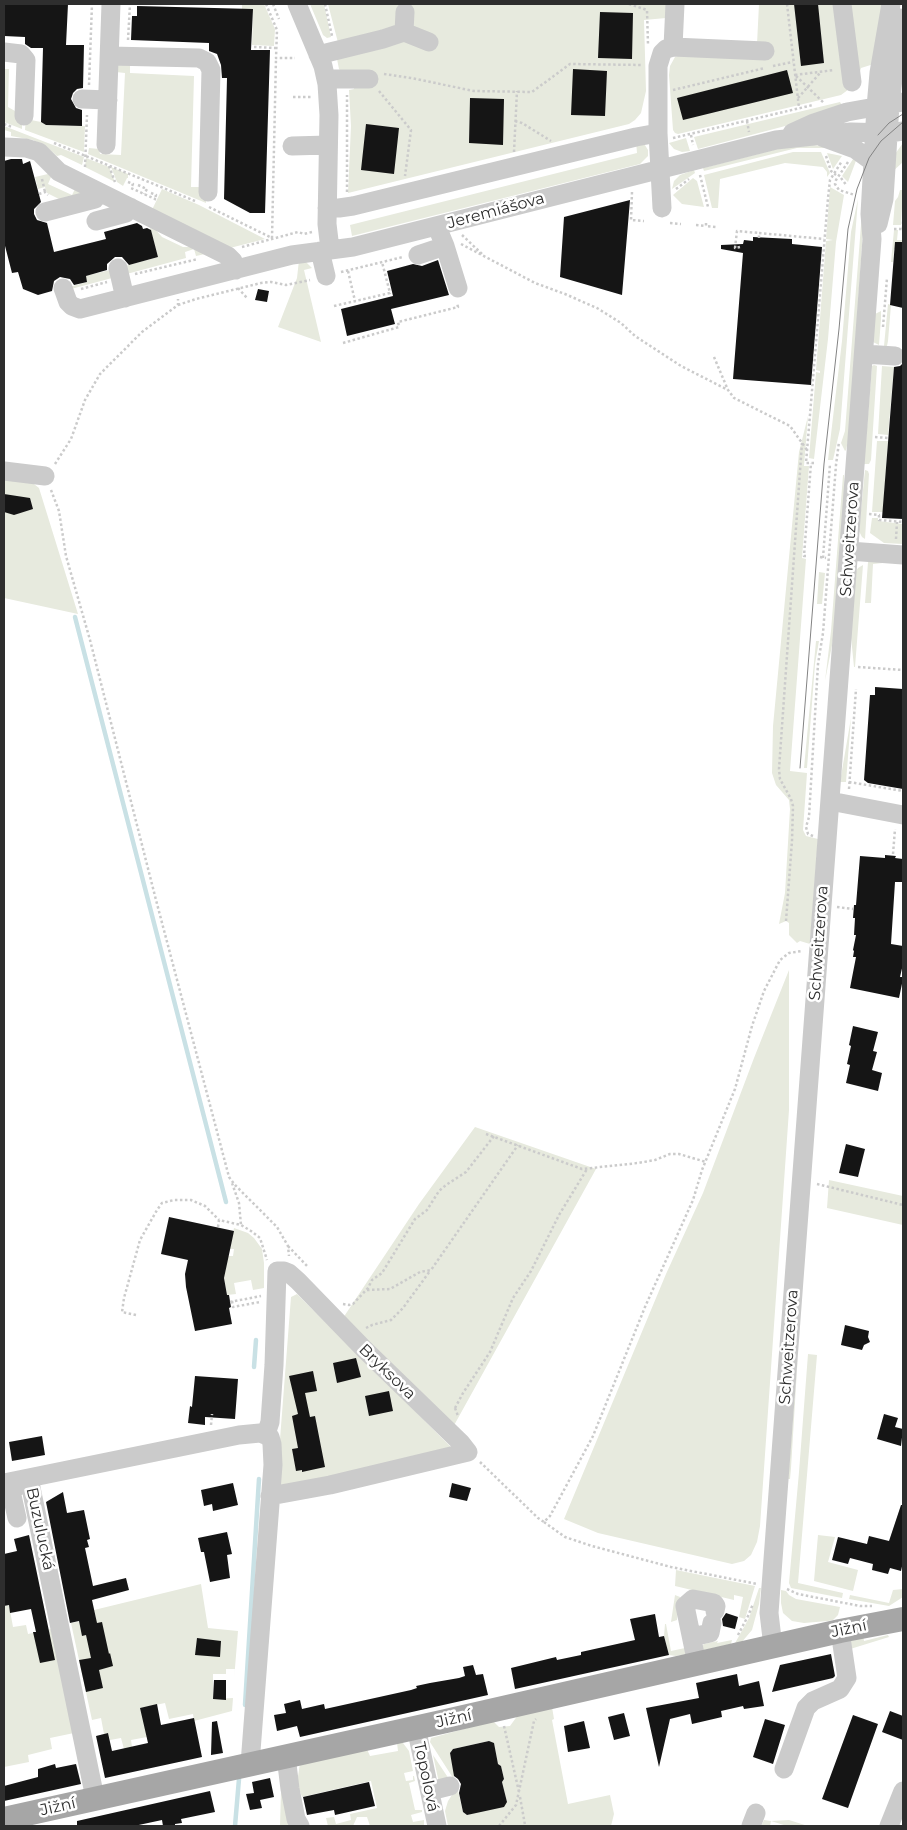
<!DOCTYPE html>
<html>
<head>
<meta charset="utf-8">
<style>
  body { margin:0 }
  #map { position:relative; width:907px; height:1830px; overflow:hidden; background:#fff; font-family:Montserrat,sans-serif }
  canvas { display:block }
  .frame { position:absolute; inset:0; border:5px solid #2e2e2e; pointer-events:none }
</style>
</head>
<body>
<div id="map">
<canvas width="907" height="1830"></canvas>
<div class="frame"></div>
</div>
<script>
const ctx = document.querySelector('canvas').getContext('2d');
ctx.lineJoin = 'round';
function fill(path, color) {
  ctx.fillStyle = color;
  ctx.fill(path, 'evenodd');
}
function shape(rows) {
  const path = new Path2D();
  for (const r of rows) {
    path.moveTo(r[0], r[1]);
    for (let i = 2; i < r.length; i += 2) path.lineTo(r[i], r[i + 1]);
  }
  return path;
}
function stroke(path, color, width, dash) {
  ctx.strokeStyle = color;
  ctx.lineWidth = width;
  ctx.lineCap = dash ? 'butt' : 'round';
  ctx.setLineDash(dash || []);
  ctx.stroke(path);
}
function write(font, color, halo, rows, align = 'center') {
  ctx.font = font + ' Montserrat,sans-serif';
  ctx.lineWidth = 5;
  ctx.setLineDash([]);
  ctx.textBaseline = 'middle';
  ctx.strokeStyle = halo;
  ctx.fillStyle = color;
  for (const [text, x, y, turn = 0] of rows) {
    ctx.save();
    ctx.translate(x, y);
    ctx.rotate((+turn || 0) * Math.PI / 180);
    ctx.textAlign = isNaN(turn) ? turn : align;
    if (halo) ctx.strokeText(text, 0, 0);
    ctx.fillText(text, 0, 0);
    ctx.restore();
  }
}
fill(shape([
  [242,4,264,4,275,29,274,46,252,45,253,9,242,9],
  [310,4,324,4,331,37,327,38,323,35],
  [328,4,667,4,666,18,644,20,646,91,641,113,635,120,629,124,348,193,351,126,349,90,354,89,354,86,339,69,337,59,342,58],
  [759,4,887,4,877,63,861,68,856,84,841,95,678,134,675,133,673,130,669,75,670,66,675,57,685,54,757,44],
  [116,63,130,63,130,73,194,76,191,187,199,187,206,191,206,203,88,154,89,148,99,149,100,154,121,155,125,73,116,72],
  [4,69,9,69,8,107,22,115,22,129,4,122],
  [840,102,843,107,789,125,698,149,694,137],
  [26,116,31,120,41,122,46,125,85,126,84,152,25,130],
  [4,126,84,157,82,165,61,155,57,156,47,147,33,140,11,136,11,132,4,130],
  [686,138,690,151,682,152,674,149,669,143],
  [636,141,643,142,648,150,648,156,640,164,352,236,350,225,637,153],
  [903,143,903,162,891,173,895,154],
  [793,145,814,145,834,148,797,148,704,171,703,168],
  [793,152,821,152,830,173,827,177,827,172,823,167,785,163,720,179,718,208,712,208,704,175],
  [827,153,842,156,833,169],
  [855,156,857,158,848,182,842,176],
  [86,158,109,167,115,182,85,167],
  [111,167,128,174,128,178,127,178,123,186,117,182],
  [694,170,695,173,672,189,674,181,680,175],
  [48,174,51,177,48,184,72,195,76,187,87,193,59,199,47,193,45,187,38,189,35,177],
  [693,178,697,181,704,207,682,204,673,195],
  [830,187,844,195,836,242,828,339,814,459,809,458,816,372,820,373,820,371,816,370,826,241,833,240,826,239],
  [162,189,199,205,265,239,226,249,151,212],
  [900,190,903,190,901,225,893,225,895,201,898,197],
  [858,199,840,429,833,460,828,460,842,341,851,232],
  [865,201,849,437,846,450,845,451,841,443,845,431,862,212],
  [150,228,155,229,162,237,183,247,195,247,205,254,196,256,194,249,185,252,186,258,123,275,121,267,158,257],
  [894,230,898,230,897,240,903,240,902,250,894,249,893,262,891,262],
  [299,260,305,261,312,268,304,270,321,342,278,327,297,278],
  [110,270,112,278,71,289,66,288,87,282,85,276],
  [888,304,891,305,888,341,887,346,884,346],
  [881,311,881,319,879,345,873,342,875,314],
  [874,365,877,366,871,460,869,464,864,464,872,366],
  [882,366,894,367,888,435,878,434],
  [808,416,804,466,809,466,802,558,806,559,790,771,807,773,803,830,806,836,818,839,810,944,800,941,797,943,789,935,789,923,786,921,779,924,785,893,790,809,789,800,776,785,772,773,773,726,799,452],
  [877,441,888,441,883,512,872,512],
  [865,470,868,471,869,474,865,539,862,537,859,531],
  [4,475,25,477,39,488,78,614,4,598],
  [843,475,844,475,845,489,834,635,825,681,831,631],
  [872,518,878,518,878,521,903,524,903,544,884,543,870,533],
  [871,561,883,563,873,564,871,603,865,603,868,562],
  [863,565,855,667,854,667,851,637,855,573,858,568],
  [819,572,825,573,822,604,817,604],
  [816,641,819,641,815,664,807,768,804,768],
  [851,718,846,782,840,782],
  [789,970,789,1110,760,1526,757,1542,751,1555,744,1561,732,1564,598,1533,564,1519,666,1274,703,1193,754,1058],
  [475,1127,596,1169,452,1429,341,1321,419,1204],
  [829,1180,903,1196,903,1225,827,1208],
  [234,1228,248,1233,254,1238,262,1249,264,1263,264,1288,253,1290,251,1280,234,1283,236,1294,227,1295,224,1278,228,1256,233,1256,234,1249,230,1249],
  [297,1294,456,1452,276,1491,291,1297],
  [798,1353,791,1468,790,1479,788,1479],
  [808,1354,817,1355,798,1583,843,1593,842,1598,791,1588,789,1583,799,1472],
  [818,1535,835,1537,828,1562,858,1570,853,1591,814,1581],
  [676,1570,755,1586,745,1619,739,1617,743,1597,734,1595,734,1600,675,1586],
  [201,1584,208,1628,238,1631,234,1680,235,1669,226,1669,226,1674,213,1674,213,1699,233,1698,232,1711,194,1721,193,1714,169,1719,165,1703,141,1708,147,1737,131,1740,132,1747,124,1749,121,1738,110,1740,108,1733,104,1734,101,1718,92,1720,71,1623,96,1618,94,1610],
  [759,1588,761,1588,759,1604,752,1630,741,1643,734,1645,749,1618],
  [903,1589,903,1597,889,1606,849,1599,850,1595,889,1603,893,1590],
  [781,1590,786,1591,789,1595,796,1599,840,1607,838,1615,833,1620,828,1621,804,1623,792,1621,783,1613,781,1603],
  [675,1595,680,1597,677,1620,671,1622],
  [9,1605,13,1627,26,1625,28,1634,51,1629,74,1733,50,1738,52,1749,28,1755,29,1762,4,1767,4,1606],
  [665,1624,666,1624,671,1651,685,1648,687,1654,676,1656,669,1655,664,1636],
  [863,1635,864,1641,888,1635,889,1637,847,1650,851,1641],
  [732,1640,731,1644,700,1651,701,1647,704,1644,718,1641,717,1643],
  [552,1707,554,1719,552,1720,568,1804,610,1795,614,1814,611,1826,448,1826,445,1811,448,1801,456,1789,458,1791,463,1812,467,1815,507,1802,502,1782,504,1779,501,1766,498,1764,494,1744,489,1741,453,1749,450,1753,455,1775,453,1778,430,1742,431,1738,493,1721,499,1727,510,1726,518,1715],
  [397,1743,403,1743,409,1751,413,1771,404,1773,406,1781,413,1780,413,1776,414,1776,415,1781,409,1783,415,1810,422,1810,422,1812,411,1815,413,1822,424,1820,424,1825,419,1826,370,1826,367,1817,357,1817,353,1826,328,1826,326,1818,334,1817,336,1824,351,1820,350,1814,377,1808,371,1781,302,1797,297,1783,300,1763,366,1747,370,1756,398,1751],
  [433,1755,449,1779,439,1783],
  [286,1790,294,1826,280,1826,281,1791],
  [764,1820,771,1821,789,1820,808,1826,787,1826,771,1821,770,1826,761,1826]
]), '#e7eade');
stroke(shape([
  [75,617,226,1202],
  [254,1367,256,1340],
  [245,1705,259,1479],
  [235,1826,239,1779]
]), '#c9e1e5', 4.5);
fill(shape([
  [4,4,68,4,66,45,84,45,83,88,77,89,73,93,71,99,76,108,82,110,82,126,46,125,41,122,43,48,31,48,25,44,25,37,4,36],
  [794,4,818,4,824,63,801,66],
  [137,6,253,9,251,50,270,50,265,213,250,213,224,199,227,78,222,78,221,65,217,54,209,51,209,43,131,40,132,16,137,16],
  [600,12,633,13,632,59,598,58],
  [573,69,607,71,605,116,571,115],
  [787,70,793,93,683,120,677,98],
  [470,98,504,99,503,145,469,143],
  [366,124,399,128,394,174,361,170],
  [11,159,22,159,23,164,30,161,41,202,34,209,34,214,37,220,47,223,54,252,106,239,104,232,137,223,142,226,143,229,147,228,151,230,158,257,129,265,122,257,115,257,107,264,107,270,86,276,87,282,74,285,70,279,60,277,54,281,52,291,38,295,23,289,18,272,12,273,4,242,4,161],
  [630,200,622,295,560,277,564,217],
  [753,237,792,239,792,244,822,247,811,385,733,379,743,253,721,249,721,245,743,244,744,240,753,241],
  [895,242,903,242,903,308,890,305],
  [438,260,449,295,391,309,395,324,347,336,341,309,393,296,387,271,413,264,422,266],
  [258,289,269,291,267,302,255,300],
  [903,363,903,519,882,518,894,367,900,366],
  [4,494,30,498,33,509,14,515,4,512],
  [875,687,903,689,903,789,868,783,864,780,870,695,875,695],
  [885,855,896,856,895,858,903,859,903,882,895,882,891,944,903,946,903,964,900,977,903,977,903,979,899,998,850,988,856,957,853,957,854,951,853,950,856,935,854,935,855,918,853,918,854,905,856,905,860,856,885,858],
  [853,1026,878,1032,873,1051,877,1052,872,1070,882,1073,878,1091,846,1083,850,1065,847,1064,851,1046,849,1045],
  [846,1144,865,1149,858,1177,839,1173],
  [169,1217,234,1231,224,1278,227,1295,229,1295,231,1307,229,1308,232,1324,195,1331,186,1287,185,1274,188,1260,161,1254],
  [845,1325,869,1331,868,1337,870,1342,864,1345,862,1350,841,1345],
  [356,1358,361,1377,337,1383,333,1363],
  [313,1371,317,1391,305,1393,310,1417,315,1416,325,1467,302,1472,302,1470,296,1471,292,1449,298,1448,292,1416,298,1414,289,1376],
  [195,1376,238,1379,235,1419,205,1417,205,1425,188,1423,190,1406,192,1407],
  [389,1391,393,1411,369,1416,365,1396],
  [884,1414,898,1418,895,1427,903,1429,901,1446,877,1439],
  [42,1436,45,1455,12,1461,9,1442],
  [233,1483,238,1505,213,1511,212,1504,204,1506,201,1490],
  [452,1483,471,1488,467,1501,449,1497],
  [63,1492,67,1513,84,1510,90,1539,87,1540,89,1547,85,1548,93,1586,126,1578,129,1590,92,1600,97,1623,102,1622,109,1654,110,1653,113,1666,99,1670,103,1688,86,1692,79,1660,91,1658,86,1635,82,1636,79,1621,70,1623,46,1502],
  [901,1505,903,1505,903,1562,901,1571,890,1568,888,1574,872,1570,873,1564,850,1558,848,1564,832,1560,838,1537,867,1544,869,1536,889,1541],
  [227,1532,232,1554,227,1555,230,1578,210,1582,204,1552,201,1552,198,1538],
  [29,1535,55,1660,40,1663,33,1632,36,1632,31,1609,10,1613,9,1605,4,1606,4,1554,17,1551,14,1539],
  [726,1613,738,1617,735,1629,723,1626,722,1619],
  [655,1614,659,1637,664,1636,669,1655,515,1689,511,1668,556,1657,557,1660,581,1655,581,1652,635,1640,630,1619],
  [197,1638,221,1641,220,1657,195,1655],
  [831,1654,835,1676,833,1678,772,1692,780,1665],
  [473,1665,476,1675,483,1674,488,1695,300,1737,297,1726,277,1731,274,1715,286,1713,284,1704,300,1700,302,1709,324,1704,325,1709,411,1690,417,1688,416,1686,430,1683,459,1678,465,1676,463,1667],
  [737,1674,739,1686,759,1681,764,1706,744,1709,743,1706,721,1711,722,1717,692,1724,690,1714,670,1719,659,1767,646,1708,699,1698,696,1683],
  [214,1680,226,1680,226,1700,213,1699],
  [157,1704,161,1725,194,1718,202,1757,105,1778,96,1736,108,1733,112,1751,148,1743,140,1708],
  [890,1711,903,1716,903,1740,882,1732],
  [624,1713,630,1736,614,1740,608,1717],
  [853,1715,878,1724,848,1808,822,1799],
  [765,1719,785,1725,773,1764,753,1757],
  [217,1721,223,1753,211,1755,212,1722],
  [584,1721,590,1748,568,1752,564,1726],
  [489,1741,494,1743,498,1764,501,1766,504,1779,502,1782,507,1802,504,1807,467,1815,463,1812,459,1793,461,1784,458,1779,454,1776,450,1753,453,1749],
  [55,1764,56,1768,76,1764,81,1784,4,1801,4,1786,38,1777,38,1769],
  [270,1778,274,1797,260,1800,262,1808,250,1810,246,1794,254,1793,252,1782],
  [369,1782,375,1806,335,1815,334,1810,307,1815,303,1797],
  [210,1791,215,1812,181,1819,182,1823,175,1824,175,1826,163,1826,162,1820,134,1826,77,1826,77,1821]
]), '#151515');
stroke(shape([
  [266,4,277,30,276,58,295,58],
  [273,4,279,19],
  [325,4,332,36],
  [629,4,647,10,648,44],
  [787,4,799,108],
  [128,40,130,4],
  [254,47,276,48],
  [773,66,793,62],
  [384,74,411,78,474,91,532,92,570,64,643,65],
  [795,75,834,70],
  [796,76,824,103],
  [89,85,92,4],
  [673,90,765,68],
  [379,91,411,130,405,176],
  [293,97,312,97],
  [798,98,820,73],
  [515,121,522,123,551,141],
  [747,121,749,132],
  [4,124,12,127],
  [691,135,693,145],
  [673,138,813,105],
  [54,143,195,201],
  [514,152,517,91],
  [826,156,831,171,836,175],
  [848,162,836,180,835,184,839,190,855,195],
  [109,166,115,182],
  [85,167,87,115],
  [700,175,708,207],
  [841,178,847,186],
  [42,179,45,192],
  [128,182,133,184,131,188,155,199,154,201],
  [138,185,147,189,144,194],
  [676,189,689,179],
  [347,192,347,95],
  [632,192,631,220,644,221],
  [151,193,156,195,155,199],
  [39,194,45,192,48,195],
  [209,207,272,238,276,58],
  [670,223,681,224],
  [706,223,706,226,716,227],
  [696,225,706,226],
  [894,229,903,229],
  [903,229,903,221],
  [462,235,482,254],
  [759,238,759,233,824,239],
  [461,244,535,283,565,294,597,308,621,323,635,336,681,366,728,390],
  [242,247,298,232,304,234,312,232],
  [740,247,735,248,737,231,759,233],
  [348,271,355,301],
  [341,272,403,257],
  [135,274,198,259],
  [238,288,247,298],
  [81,289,107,282],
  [178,305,196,299,261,283,271,282,286,285,310,280],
  [334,306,390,293,382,262],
  [883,327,887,278],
  [343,343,399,327,398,322,458,307,457,303],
  [714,357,728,390,734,398,790,426,807,450],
  [875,437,888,438],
  [814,463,806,463,828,198,830,180,842,161],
  [55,464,71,439,85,400,100,374,142,332,178,305,178,299],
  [51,490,59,511,66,556,90,640,156,900,229,1177,235,1185,277,1227,288,1246,289,1256],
  [869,514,879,515,879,520,903,522],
  [896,539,897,522],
  [806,556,804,556,811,463],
  [820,557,826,558],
  [823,558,830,464],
  [858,667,903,670],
  [849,782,903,791],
  [849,789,856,689],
  [813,836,808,834,806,827,809,817,818,664,823,633,836,465,839,442],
  [893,854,895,829],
  [837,907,853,909],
  [786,921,792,841,793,806,791,799,780,779,779,769,802,443],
  [486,1134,582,1169,638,1163,655,1160,670,1154,679,1154,706,1162],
  [232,1183,239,1203,241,1225],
  [817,1184,903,1205],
  [218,1227,219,1220,241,1225,251,1231,260,1238,267,1260],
  [288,1246,308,1267],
  [367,1290,390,1289,420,1272,431,1270,518,1145],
  [232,1301,233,1307,260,1302],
  [230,1302,261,1296],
  [343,1304,349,1305,353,1304,368,1288,372,1280,382,1273,415,1219,427,1210,439,1191,446,1185,466,1172,494,1136],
  [136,1315,122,1312,124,1298,140,1240,157,1210,162,1203,174,1200,191,1200,205,1206,219,1220],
  [366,1328,372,1325,391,1320,403,1308,430,1271],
  [455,1408,458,1416],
  [455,1408,463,1393,490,1352,513,1298,531,1271,559,1215,587,1169],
  [211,1425,212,1414],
  [480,1462,538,1518,544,1522,550,1516,593,1436,645,1307,693,1200,702,1170,735,1089,752,1026,764,991,780,960,789,953,802,951],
  [544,1522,565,1537,592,1546,671,1567,757,1584],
  [787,1589,798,1594,860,1606,872,1606],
  [738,1635,748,1616,753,1604],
  [504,1726,519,1792],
  [520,1797,525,1825],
  [499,1826,516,1805,534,1721,536,1719]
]), '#cbcbcb', 2.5, [2.5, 2.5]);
stroke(shape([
  [297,4,323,66,327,84,329,115,327,224,330,249],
  [842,4,852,82],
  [404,32,429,42],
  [673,47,675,4],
  [4,52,21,54,26,60,24,116],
  [318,55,383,39,404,32,405,12],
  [110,56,199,58,207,62,211,70,208,192],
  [326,79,369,79],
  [82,99,108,100],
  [792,133,814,123,847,112,903,102],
  [822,137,855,149,873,162],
  [106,145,111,4],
  [292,146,328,145],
  [4,147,26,148,39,152,59,172,228,256,233,261,236,270],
  [327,208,339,208,353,206,636,137,658,133],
  [662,208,658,133,658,66,662,53,666,49,673,47,765,51],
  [45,212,95,199,99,192],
  [96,221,126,213,130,207],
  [878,224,884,199,890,105,900,18],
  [437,227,445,246,458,288],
  [320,251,326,276],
  [418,255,445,246],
  [118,268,125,298],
  [63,288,68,302,72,306,80,309,292,255,353,247,776,140,851,132,889,133,903,131],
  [864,354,895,356],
  [4,471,45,476],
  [849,551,903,555],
  [830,801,903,815],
  [266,1434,270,1422,274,1365,277,1271,284,1271,289,1273,298,1281,364,1349,461,1443,468,1452,330,1485,270,1496],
  [29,1478,95,1798],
  [4,1483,239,1435,260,1433,270,1437,272,1444,273,1465,250,1764],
  [17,1518,11,1491,28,1479],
  [692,1637,710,1633,712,1623],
  [773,1647,769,1613,771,1586,872,239,870,214,876,107,879,73,891,4],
  [697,1664,685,1606,693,1599,714,1603,716,1606,715,1611],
  [416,1727,437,1826],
  [286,1756,290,1789,296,1819,300,1826],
  [784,1769,806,1708,813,1701,840,1689,847,1678,840,1631],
  [430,1791,450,1786],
  [751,1826,756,1813],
  [889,1826,903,1791]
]), '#cbcbcb', 19);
stroke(shape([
  [4,1819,446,1721,840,1631,903,1619]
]), '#a6a6a6', 24);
stroke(shape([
  [878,135,889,123,903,114],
  [800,768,824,464,839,329,848,229,857,189,869,158,881,141,903,122]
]), '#838383', 1);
write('16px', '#2e2e2e', '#fff', [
  ["Jeremiášova",496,211,-15],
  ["Schweitzerova",850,539,-86],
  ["Schweitzerova",819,943,-86],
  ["Schweitzerova",789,1347,-86],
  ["Bryksova",387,1372,44],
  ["Buzulucká",40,1529,78],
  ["Jižní",849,1629,-12],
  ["Jižní",454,1719,-13],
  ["Topolová",426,1777,78],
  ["Jižní",58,1807,-13]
]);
</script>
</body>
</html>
